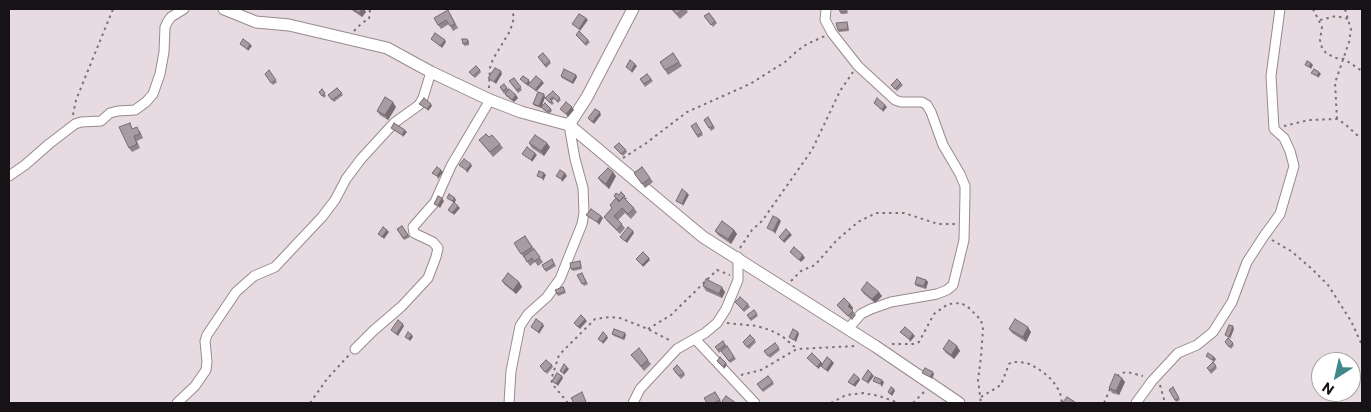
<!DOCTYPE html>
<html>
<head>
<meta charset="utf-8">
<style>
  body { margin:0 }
  #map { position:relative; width:1371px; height:412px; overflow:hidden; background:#e7dae0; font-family:Commissioner,sans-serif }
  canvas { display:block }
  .frame { position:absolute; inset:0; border:10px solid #171215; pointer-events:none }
  .north { position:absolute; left:1311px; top:352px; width:50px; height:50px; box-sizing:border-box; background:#fff; border:1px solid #a2a0a1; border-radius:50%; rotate:215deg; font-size:14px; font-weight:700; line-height:20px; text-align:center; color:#171215 }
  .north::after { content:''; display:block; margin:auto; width:18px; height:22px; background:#40888a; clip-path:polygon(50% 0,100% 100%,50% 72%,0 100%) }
</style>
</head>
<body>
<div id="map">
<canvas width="1371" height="412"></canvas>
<div class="frame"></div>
<div class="north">N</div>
</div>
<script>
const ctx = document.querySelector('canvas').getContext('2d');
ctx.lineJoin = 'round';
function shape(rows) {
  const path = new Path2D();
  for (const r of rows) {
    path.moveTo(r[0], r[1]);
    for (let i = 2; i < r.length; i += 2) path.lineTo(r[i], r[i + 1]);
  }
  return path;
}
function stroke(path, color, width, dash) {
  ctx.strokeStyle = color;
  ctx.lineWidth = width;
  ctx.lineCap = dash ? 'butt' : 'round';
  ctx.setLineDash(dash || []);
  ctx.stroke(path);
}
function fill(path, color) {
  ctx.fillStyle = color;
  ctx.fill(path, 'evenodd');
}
const street = shape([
  [826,9,825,20,832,33,858,66,895,100,901,102,922,102,927,105,931,112,943,145,960,174,965,186,965,194,964,240,953,285,947,290,937,294,891,302,871,309,861,314,848,329],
  [9,176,25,165,49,144,75,124,81,122,101,121,110,113,118,111,135,110,146,102,153,94,160,74,164,52,165,27,168,21,171,17,184,9],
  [695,339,755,403],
  [355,349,373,331,402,306,428,278,436,257,438,248,433,242,414,233,413,227,435,202,451,166,490,100],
  [177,403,195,386,206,370,207,362,205,341,207,335,236,292,254,276,275,267,322,217,335,200,346,179,361,159,394,123,419,105,423,98,431,72],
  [509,403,511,371,520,326,528,314,547,297,560,279,582,224,584,213,583,188,575,159,569,125],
  [633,403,640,389,677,349,705,333,717,323,726,309,738,280,738,257],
  [1136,403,1152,381,1178,353,1197,345,1213,332,1232,302,1247,262,1264,236,1280,214,1294,166,1290,151,1284,138,1274,129,1271,76,1280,9]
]);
const secondary = shape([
  [224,9,256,22,289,25,387,48,431,72,490,100,521,112,569,125,703,237,875,346,959,403],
  [569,125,587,97,633,9]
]);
stroke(street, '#978a90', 11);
stroke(secondary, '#978a90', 13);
stroke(shape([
  [1313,9,1322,27,1320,40,1322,48,1326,53,1335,58,1344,59,1362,71],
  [1320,20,1336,16,1349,19],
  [354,31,362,23,369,19,370,9],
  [489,88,490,68,493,59,510,31,514,18,512,9],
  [73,115,76,100,113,9],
  [1337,119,1335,83,1349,42,1351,30,1345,9],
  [1284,126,1309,120,1337,119,1345,124,1358,136,1362,137],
  [623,158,645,144,687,112,750,84,785,62,797,51,807,44,825,36],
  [1272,240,1291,251,1312,269,1328,285,1351,321,1362,345],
  [740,248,752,230,762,221,812,150,840,91,853,72],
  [791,281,801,271,815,265,837,240,858,222,876,213,904,213,938,224,956,224],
  [727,323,757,326,770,330,782,336,797,349],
  [648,329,671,315,717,270,730,275],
  [892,344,914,344,919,342,934,314,948,304,961,303,968,307,981,320,983,329,981,357,978,380,981,403],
  [741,375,761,370,797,349,855,346],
  [1117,376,1122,373,1127,372,1143,376],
  [1160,385,1165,403],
  [981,397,1001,385,1009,364,1012,362,1020,362,1030,364,1043,372,1052,380,1060,392,1062,403],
  [310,403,327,379,349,355],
  [568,403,554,386,551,380,559,355,595,319,610,317,620,318,648,329,671,341],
  [831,403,846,395,863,393,879,396,899,403],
  [913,403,924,392],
  [1104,403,1110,389]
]), '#7a7175', 2, [2.5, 4]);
stroke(street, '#fff', 9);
stroke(secondary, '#fff', 11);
fill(shape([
  [350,9,364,9,366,12,362,17],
  [671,9,686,9,688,12,680,19],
  [838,9,847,9,848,13,845,14,841,14],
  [709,13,717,23,713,27,704,16],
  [451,15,458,28,453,31,449,24,441,29,438,25],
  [848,24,849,31,839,32,838,30],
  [576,35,588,40,590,42,586,46],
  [467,39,469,41,469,45,465,46,463,44],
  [543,53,551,63,546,68,538,57],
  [673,53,682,66,668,75,660,62],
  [269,70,277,82,273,85,265,74],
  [480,70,481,72,475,78,469,72],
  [647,74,653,81,645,87,640,79],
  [576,75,577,77,573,84,562,78,561,76],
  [514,78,522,90,518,93,509,81],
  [901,83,903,85,897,91,891,85],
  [504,84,508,89,518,98,514,102,506,96,505,94,505,93,504,94,500,87],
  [337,88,343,95,334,102,328,95],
  [322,89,326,96,324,98,319,92],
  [553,91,561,100,558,103,554,99,552,101,554,103,552,105,545,98],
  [544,94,545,97,542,106,551,109,552,111,549,114,541,107,541,108,535,106,533,104],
  [396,107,388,120,380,115,377,111],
  [708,117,715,128,711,131,704,120],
  [696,123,703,135,698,138,691,126],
  [133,128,140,131,143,138,137,141,140,148,132,152,129,148],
  [489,137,500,144,503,148,493,157,479,140],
  [529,143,550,147,544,156,532,148],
  [614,147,626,150,627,152,623,156],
  [642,167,653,182,645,188,634,173],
  [616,176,609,189,601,182,598,178],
  [619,195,627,198,626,200,634,208,637,212,631,219,625,213,618,220,625,228,620,234,607,221,604,217,612,208,610,205,616,198,614,196],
  [402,226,410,237,404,240,397,229],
  [734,230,737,234,731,244,718,235,715,231],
  [525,236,543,262,538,266,535,262,530,266,524,257,524,258,514,243],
  [552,259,556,266,546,272,542,265],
  [581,264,582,269,573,271,571,269],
  [577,275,583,275,588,284,584,286],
  [926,280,928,282,926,289,916,286,915,284],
  [502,281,519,282,522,287,516,294,505,285],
  [703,286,725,292,722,298,706,291],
  [563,287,566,293,558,296,557,294],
  [861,290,882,296,875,303,864,294],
  [735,302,748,304,750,307,744,312],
  [850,304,853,308,852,310,856,315,852,320,840,309,837,305],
  [754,310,758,316,751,321,747,315],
  [1009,329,1031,332,1026,342,1012,333],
  [612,334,626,335,624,340,614,336],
  [750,335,756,342,749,349,744,344],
  [723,341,736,359,730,363,721,351,719,353,715,347],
  [1225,342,1233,343,1234,345,1231,349],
  [775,343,780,350,770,358,764,351],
  [957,346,960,351,954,359,946,353,943,349],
  [631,355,648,360,651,364,644,371],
  [1213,362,1217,368,1211,374,1207,368],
  [552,365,553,367,547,374,540,366],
  [674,371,684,373,685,375,681,379],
  [768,376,774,384,763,392,757,384],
  [1125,382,1119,395,1112,393,1109,388],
  [1173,387,1180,400,1176,402,1169,390],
  [715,392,722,403,707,403]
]), '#90858a');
fill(shape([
  [362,9,364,9,366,12,362,17,359,13],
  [586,18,588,20,580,31,579,29],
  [445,40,446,42,442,48,440,46],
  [250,44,252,46,248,51,247,49],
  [1311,63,1313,65,1311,69,1309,67],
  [635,64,637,66,632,73,631,71],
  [501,71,502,74,496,84,494,82],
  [1319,72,1321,74,1318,78,1317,76],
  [576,75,577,77,573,84,572,82],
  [529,80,530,83,528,86,526,84],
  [542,81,544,83,536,92,535,90],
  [544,94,545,97,541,108,539,106],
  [516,95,518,98,514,102,512,100],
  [393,102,396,107,388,120,385,115],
  [431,104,432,106,428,111,427,109],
  [885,105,887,107,883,112,882,110],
  [572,107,574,110,568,117,566,114],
  [600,112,601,115,594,124,592,122],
  [405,130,407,132,403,137,402,135],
  [547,143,550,147,544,156,541,151],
  [535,153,537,155,532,162,531,160],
  [471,164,472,166,467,173,466,170],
  [441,170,443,172,438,179,437,176],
  [613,172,616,176,609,189,606,184],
  [544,173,546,175,543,181,542,178],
  [565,173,567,176,562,182,561,179],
  [687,193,689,195,683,206,682,204],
  [442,198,444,201,440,208,438,206],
  [455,198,456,200,454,204,452,201],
  [458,206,460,208,454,215,452,213],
  [601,216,603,218,599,225,597,222],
  [779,219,781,221,775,234,773,231],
  [387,230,389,232,384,239,382,237],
  [734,230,737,234,731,244,728,239],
  [633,231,634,233,627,243,625,241],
  [790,233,792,235,784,243,783,241],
  [803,255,805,258,801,262,799,260],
  [649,258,650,260,643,267,642,265],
  [926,280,928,282,926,289,924,286],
  [519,282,522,287,516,294,513,290],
  [722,287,725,292,722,298,719,294],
  [879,292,882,296,875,303,872,299],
  [850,304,853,308,851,311,848,306],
  [585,319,587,321,580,329,578,327],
  [403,324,404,326,398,336,396,334],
  [543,324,544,326,539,334,538,332],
  [1233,326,1234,329,1230,339,1229,337],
  [1028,327,1031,332,1026,342,1023,337],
  [798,332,799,334,796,342,794,340],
  [625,333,626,335,624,340,623,338],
  [913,334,915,336,910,342,909,339],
  [412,335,413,337,410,341,408,339],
  [607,336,608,338,603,344,602,342],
  [957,346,960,351,954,359,951,355],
  [1214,357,1216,359,1214,362,1212,360],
  [832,361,834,363,828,372,826,370],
  [821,362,823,364,818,369,817,367],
  [726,363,727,365,724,369,723,367],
  [567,367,569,369,564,375,563,373],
  [933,372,934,374,932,379,930,377],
  [872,374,874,376,868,384,867,382],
  [562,376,563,378,558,386,556,384],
  [859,378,860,380,855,387,853,385],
  [1122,378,1125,382,1119,395,1116,391],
  [882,380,884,382,882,387,880,384],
  [894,389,895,391,892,396,890,394]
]), '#766c71');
const building = shape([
  [353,9,362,9,359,13,353,9],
  [672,9,683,9,677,14,672,9],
  [838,9,846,9,846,10,844,12,840,11,838,9],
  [448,10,455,24,450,26,446,20,438,25,434,18,448,10],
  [709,13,715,21,711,25,704,16,709,13],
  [579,14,586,18,579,29,572,24,579,14],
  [847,22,848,29,838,30,836,23,847,22],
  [579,31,588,40,585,44,576,35,579,31],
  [435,33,445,40,440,46,431,39,435,33],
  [243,39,250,44,247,49,240,44,243,39],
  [462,39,467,39,468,42,463,44,462,39],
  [543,53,550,61,545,65,538,57,543,53],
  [673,53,679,62,665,70,660,62,673,53],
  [630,60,635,64,631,71,626,67,630,60],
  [1307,61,1311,63,1309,67,1305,65,1307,61],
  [476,66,480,70,473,76,469,72,476,66],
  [495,68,501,71,494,82,488,78,495,68],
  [564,69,576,75,572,82,561,76,564,69],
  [1314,69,1319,72,1317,76,1311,73,1314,69],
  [269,70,276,80,271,83,265,74,269,70],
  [647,74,651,79,644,84,640,79,647,74],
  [523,76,529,80,526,84,520,79,523,76],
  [536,76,542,81,535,90,528,85,536,76],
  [514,78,521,87,517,90,509,81,514,78],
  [897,79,901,83,895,89,891,85,897,79],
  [504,84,507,88,503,91,500,87,504,84],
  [337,88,342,93,332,100,328,95,337,88],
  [322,89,325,93,322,96,319,92,322,89],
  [509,89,516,95,512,100,505,94,509,89],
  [553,91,560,98,557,101,553,97,550,99,552,101,550,103,545,98,553,91],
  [538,92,544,94,539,106,533,104,538,92],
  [385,97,393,102,385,115,377,111,385,97],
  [424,98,431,104,427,109,419,104,424,98],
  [877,98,885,105,882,110,874,103,877,98],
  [566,102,572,107,566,114,560,109,566,102],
  [545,103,551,109,547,112,541,107,545,103],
  [595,109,600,112,592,122,588,118,595,109],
  [708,117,713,126,709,128,704,120,708,117],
  [130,123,132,129,137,127,140,134,134,136,137,144,129,148,119,127,130,123],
  [394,123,405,130,402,135,391,128,394,123],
  [696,123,702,133,697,135,691,126,696,123],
  [486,134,489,137,492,135,500,144,490,152,479,140,486,134],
  [535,135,547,143,541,151,529,143,535,135],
  [619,143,626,150,621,154,614,147,619,143],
  [527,147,535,153,531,160,522,154,527,147],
  [464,159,471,164,466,170,459,165,464,159],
  [437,167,441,170,437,176,432,173,437,167],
  [642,167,650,178,642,184,634,173,642,167],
  [608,168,613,172,606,184,598,178,608,168],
  [560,170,565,173,561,179,556,176,560,170],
  [539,171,544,173,542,178,537,176,539,171],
  [682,189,687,193,682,204,676,201,682,189],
  [621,192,625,196,620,201,614,196,616,193,619,195,621,192],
  [449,194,455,198,452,201,447,198,449,194],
  [438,196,442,198,438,206,434,204,438,196],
  [623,197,634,208,628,214,622,208,614,216,622,224,617,230,604,217,612,208,610,205,616,198,619,202,623,197],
  [454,202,458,206,452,213,448,210,454,202],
  [591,209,601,216,597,222,586,215,591,209],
  [773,216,779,219,773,231,767,228,773,216],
  [722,221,734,230,728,239,715,231,722,221],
  [402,226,408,235,403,238,397,229,402,226],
  [383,227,387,230,382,237,378,234,383,227],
  [628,227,633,231,625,241,620,237,628,227],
  [786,229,790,233,783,241,779,237,786,229],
  [525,236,532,247,521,254,514,243,525,236],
  [794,247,803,255,799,260,790,252,794,247],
  [534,249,540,257,535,261,532,258,527,262,524,256,534,249],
  [643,252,649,258,642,265,636,259,643,252],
  [552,259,554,264,545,270,542,265,552,259],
  [580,261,581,267,571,269,570,263,580,261],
  [508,273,519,282,513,290,502,281,508,273],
  [582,273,586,282,582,284,577,275,582,273],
  [917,277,926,280,924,286,915,284,917,277],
  [706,279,722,287,719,294,703,286,706,279],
  [867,282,879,292,872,299,861,290,867,282],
  [563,287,565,291,557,294,555,290,563,287],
  [740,297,748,304,743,310,735,302,740,297],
  [844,298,850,304,848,306,853,311,848,316,837,305,844,298],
  [754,310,757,314,750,319,747,315,754,310],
  [581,315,585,319,578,327,574,323,581,315],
  [536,319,543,324,538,332,531,327,536,319],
  [1015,319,1028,327,1023,337,1009,329,1015,319],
  [398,320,403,324,396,334,391,330,398,320],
  [1229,325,1233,326,1229,337,1225,335,1229,325],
  [905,327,913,334,909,339,900,332,905,327],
  [614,329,625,333,623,338,612,334,614,329],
  [793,329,798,332,794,340,789,337,793,329],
  [408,332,412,335,408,339,405,337,408,332],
  [603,332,607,336,602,342,598,339,603,332],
  [750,335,755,340,747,347,743,342,750,335],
  [1228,338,1233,343,1229,347,1225,342,1228,338],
  [949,340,957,346,951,355,943,349,949,340],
  [723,341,725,345,718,350,715,347,723,341],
  [775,343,779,348,768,356,764,351,775,343],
  [727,346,734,357,729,361,721,351,727,346],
  [639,348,648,360,641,366,631,355,639,348],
  [812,353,821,362,817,367,807,358,812,353],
  [1208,353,1214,357,1212,360,1206,356,1208,353],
  [720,357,726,363,723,367,717,361,720,357],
  [827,357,832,361,826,370,821,366,827,357],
  [546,360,552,365,545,372,540,366,546,360],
  [1213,362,1216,366,1210,371,1207,368,1213,362],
  [564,364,567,367,563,373,560,371,564,364],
  [677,365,684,373,679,376,673,369,677,365],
  [925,368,933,372,930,377,922,373,925,368],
  [868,370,872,374,867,382,862,379,868,370],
  [557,373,562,376,556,384,552,381,557,373],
  [854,374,859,378,853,385,848,382,854,374],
  [1115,374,1122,378,1116,391,1109,388,1115,374],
  [768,376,773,382,762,390,757,384,768,376],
  [875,377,882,380,880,384,873,381,875,377],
  [891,387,894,389,890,394,888,392,891,387],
  [1173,387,1179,398,1175,400,1169,390,1173,387],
  [582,392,586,402,583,403,574,403,571,398,582,392],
  [715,392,720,400,714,403,707,403,704,398,715,392],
  [726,396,736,403,725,403,722,401,726,396],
  [1067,397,1075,402,1074,403,1065,403,1063,402,1067,397]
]);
fill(building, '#a89ba1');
stroke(building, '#766c71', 1);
</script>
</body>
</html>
